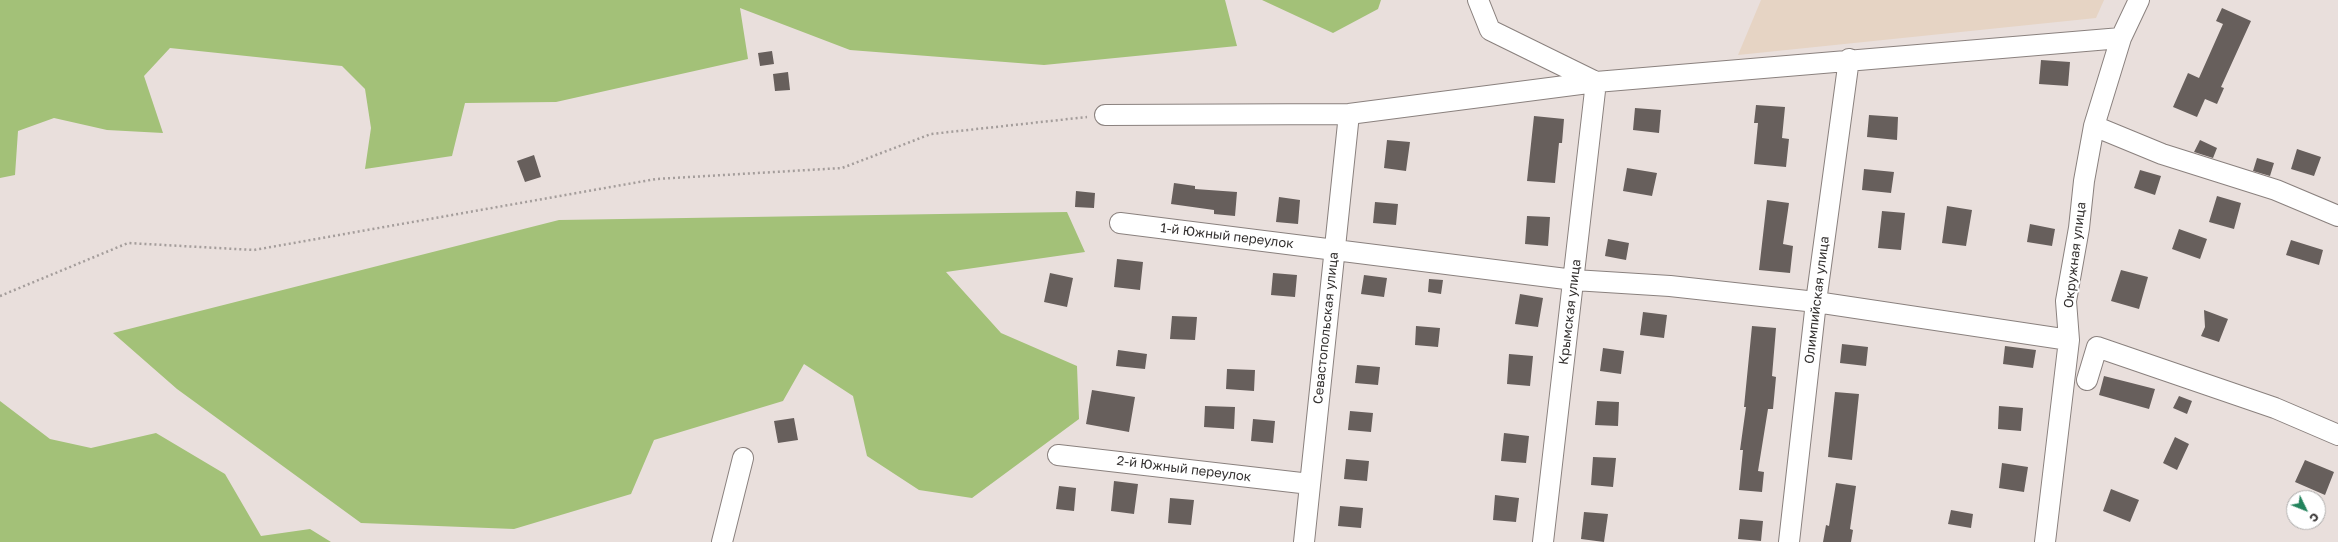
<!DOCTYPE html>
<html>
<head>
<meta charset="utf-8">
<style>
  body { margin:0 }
  #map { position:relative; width:2338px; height:542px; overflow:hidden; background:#e9dfdc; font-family:"Golos Text",sans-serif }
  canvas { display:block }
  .north { position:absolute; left:2286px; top:490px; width:40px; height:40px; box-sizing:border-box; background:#fff; border:1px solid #aeadac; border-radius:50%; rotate:133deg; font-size:11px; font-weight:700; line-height:16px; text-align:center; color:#343130 }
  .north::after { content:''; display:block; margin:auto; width:14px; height:18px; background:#23835c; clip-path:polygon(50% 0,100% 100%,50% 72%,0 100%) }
</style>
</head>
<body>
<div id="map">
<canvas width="2338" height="542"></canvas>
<div class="north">С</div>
</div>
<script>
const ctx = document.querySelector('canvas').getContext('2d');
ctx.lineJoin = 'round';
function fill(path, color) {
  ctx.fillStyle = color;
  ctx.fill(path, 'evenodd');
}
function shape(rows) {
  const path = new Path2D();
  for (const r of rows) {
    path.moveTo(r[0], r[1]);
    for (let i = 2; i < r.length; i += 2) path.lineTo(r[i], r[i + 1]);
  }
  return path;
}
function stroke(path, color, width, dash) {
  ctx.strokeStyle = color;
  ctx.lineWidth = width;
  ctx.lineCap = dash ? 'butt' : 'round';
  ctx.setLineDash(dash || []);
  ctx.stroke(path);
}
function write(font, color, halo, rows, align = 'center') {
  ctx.font = font + ' "Golos Text",sans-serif';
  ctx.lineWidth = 4;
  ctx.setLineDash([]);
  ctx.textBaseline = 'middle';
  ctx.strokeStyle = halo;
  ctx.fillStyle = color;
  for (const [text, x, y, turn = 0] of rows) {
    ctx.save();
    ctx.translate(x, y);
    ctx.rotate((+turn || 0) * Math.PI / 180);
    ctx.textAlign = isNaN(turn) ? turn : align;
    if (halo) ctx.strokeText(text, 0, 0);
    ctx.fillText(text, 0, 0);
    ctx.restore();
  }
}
fill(shape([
  [1761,0,2104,0,2096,18,1738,55]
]), '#e6d4c4');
fill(shape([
  [0,0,1225,0,1237,46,1044,65,850,50,740,8,748,59,556,102,465,103,452,156,365,169,371,128,365,89,342,66,170,48,144,76,163,133,107,130,54,118,18,131,15,175,0,178],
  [1262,0,1381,0,1378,9,1333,33],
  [1067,212,1085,252,946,272,1001,333,1077,366,1079,419,972,498,919,490,867,456,853,396,804,364,783,401,654,440,631,494,514,529,361,523,177,389,113,333,559,220],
  [0,401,50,439,91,448,156,433,225,474,261,536,310,529,331,542,0,542]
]), '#a3c178');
fill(shape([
  [2222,8,2251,21,2221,87,2224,88,2217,104,2205,99,2197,117,2173,107,2188,73,2199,78,2223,24,2216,21],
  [772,51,774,64,760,66,758,53],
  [2041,60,2070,62,2068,86,2039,84],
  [788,72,790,90,775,91,773,74],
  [1756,105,1785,107,1782,138,1789,139,1786,167,1754,164,1758,123,1754,123],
  [1635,108,1661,110,1659,133,1633,130],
  [1869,115,1898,117,1897,140,1867,137],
  [1534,116,1564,119,1562,143,1559,143,1555,183,1527,181],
  [1387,140,1410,142,1406,171,1384,168],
  [2200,140,2217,148,2213,158,2194,152],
  [2297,149,2321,157,2314,176,2291,169],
  [534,155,541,177,525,182,517,161],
  [2257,158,2274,163,2270,176,2253,171],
  [1627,168,1657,173,1652,196,1623,191],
  [1864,169,1894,172,1891,193,1862,190],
  [2140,170,2161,176,2155,195,2134,188],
  [1174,183,1195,186,1195,189,1237,192,1235,216,1214,214,1214,210,1171,204],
  [1076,191,1095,193,1094,208,1075,207],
  [2217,196,2241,203,2234,229,2209,222],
  [1279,197,1300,200,1298,224,1276,222],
  [1767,200,1789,203,1783,244,1793,246,1790,273,1759,270],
  [1375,202,1398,204,1396,225,1373,223],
  [1947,206,1972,210,1966,246,1942,243],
  [1882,211,1905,213,1901,250,1878,248],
  [1527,216,1550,217,1548,246,1525,244],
  [2030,224,2055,229,2052,246,2027,242],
  [2179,229,2207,239,2200,259,2172,249],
  [1608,239,1629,243,1626,260,1605,256],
  [2291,240,2323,250,2319,265,2286,255],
  [1117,259,1143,262,1140,290,1114,287],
  [2121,270,2148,277,2139,309,2111,301],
  [1050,273,1073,278,1067,307,1044,302],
  [1273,273,1297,275,1295,297,1271,295],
  [1364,275,1387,278,1384,297,1361,294],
  [1429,279,1443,280,1441,294,1428,292],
  [1520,294,1543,298,1538,327,1515,324],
  [2204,310,2228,319,2219,342,2201,336,2205,327],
  [1643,312,1667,315,1664,338,1640,335],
  [1172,316,1197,317,1195,340,1170,339],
  [1416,326,1440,328,1438,347,1415,345],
  [1752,326,1776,328,1772,376,1776,377,1773,409,1768,409,1758,471,1764,472,1762,492,1739,490,1743,450,1740,450,1746,407,1744,407],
  [1842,344,1868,347,1866,366,1840,363],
  [2005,346,2036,350,2033,368,2003,364],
  [1603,348,1624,351,1621,374,1600,371],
  [1118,350,1147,354,1145,369,1116,366],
  [1509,354,1533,356,1530,386,1507,384],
  [1357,365,1380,367,1378,385,1355,383],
  [1227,369,1255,370,1254,391,1226,389],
  [2104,376,2155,389,2149,409,2099,395],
  [1092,390,1135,397,1129,432,1086,424],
  [1835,392,1859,394,1852,460,1828,457],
  [2179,396,2192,401,2187,414,2173,408],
  [1597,401,1619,402,1618,426,1595,425],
  [1205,406,1235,407,1234,429,1204,427],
  [1999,406,2023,408,2021,431,1998,429],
  [1350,411,1373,413,1371,432,1348,430],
  [794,418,798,440,778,443,774,421],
  [1253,419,1275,421,1273,443,1251,441],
  [1504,433,1529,436,1526,463,1501,461],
  [2175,437,2189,444,2177,470,2163,463],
  [1593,457,1616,458,1613,487,1591,485],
  [1346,459,1369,461,1367,481,1344,479],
  [2305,460,2334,472,2325,495,2295,482],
  [2002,463,2028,467,2024,492,1999,488],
  [1114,481,1138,484,1134,514,1111,511],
  [1836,483,1856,486,1850,529,1853,530,1851,542,1823,542,1826,525,1829,526],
  [1059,486,1076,488,1074,511,1056,509],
  [2111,489,2139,500,2130,522,2103,511],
  [1495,495,1519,498,1516,522,1493,520],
  [1170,498,1194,500,1191,525,1168,523],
  [1340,506,1363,508,1361,528,1338,526],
  [1951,510,1973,514,1971,528,1948,524],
  [1584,512,1608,514,1604,542,1581,539],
  [1740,519,1763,521,1761,541,1738,539]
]), '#675f5c');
const minor = shape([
  [1478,0,1490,30,1596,82,1543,542],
  [1105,115,1349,114,1596,82,2121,38],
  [2094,126,2162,154,2276,190,2338,216],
  [1120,223,1574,280,1670,286,1816,302,2069,340],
  [2087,380,2097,347,2275,408,2338,435],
  [1058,455,1310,484],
  [722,542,743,458],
  [1304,542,1349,114],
  [1789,542,1816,302,1849,59],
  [2045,542,2069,340,2066,301,2079,228,2084,181,2094,126,2121,38,2139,0]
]);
stroke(minor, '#8a817e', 22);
stroke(shape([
  [0,296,128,243,254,250,656,179,842,168,931,134,1087,117]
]), '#a49d9b', 2.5, [2, 3]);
stroke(minor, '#fff', 20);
write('13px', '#343130', '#fff', [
  ["1-й Южный переулок",1227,236,7],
  ["Окружная улица",2075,255,-83],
  ["Олимпийская улица",1817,300,-83],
  ["Крымская улица",1570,312,-83],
  ["Севастопольская улица",1326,328,-84],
  ["2-й Южный переулок",1184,469,7]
]);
</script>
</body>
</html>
